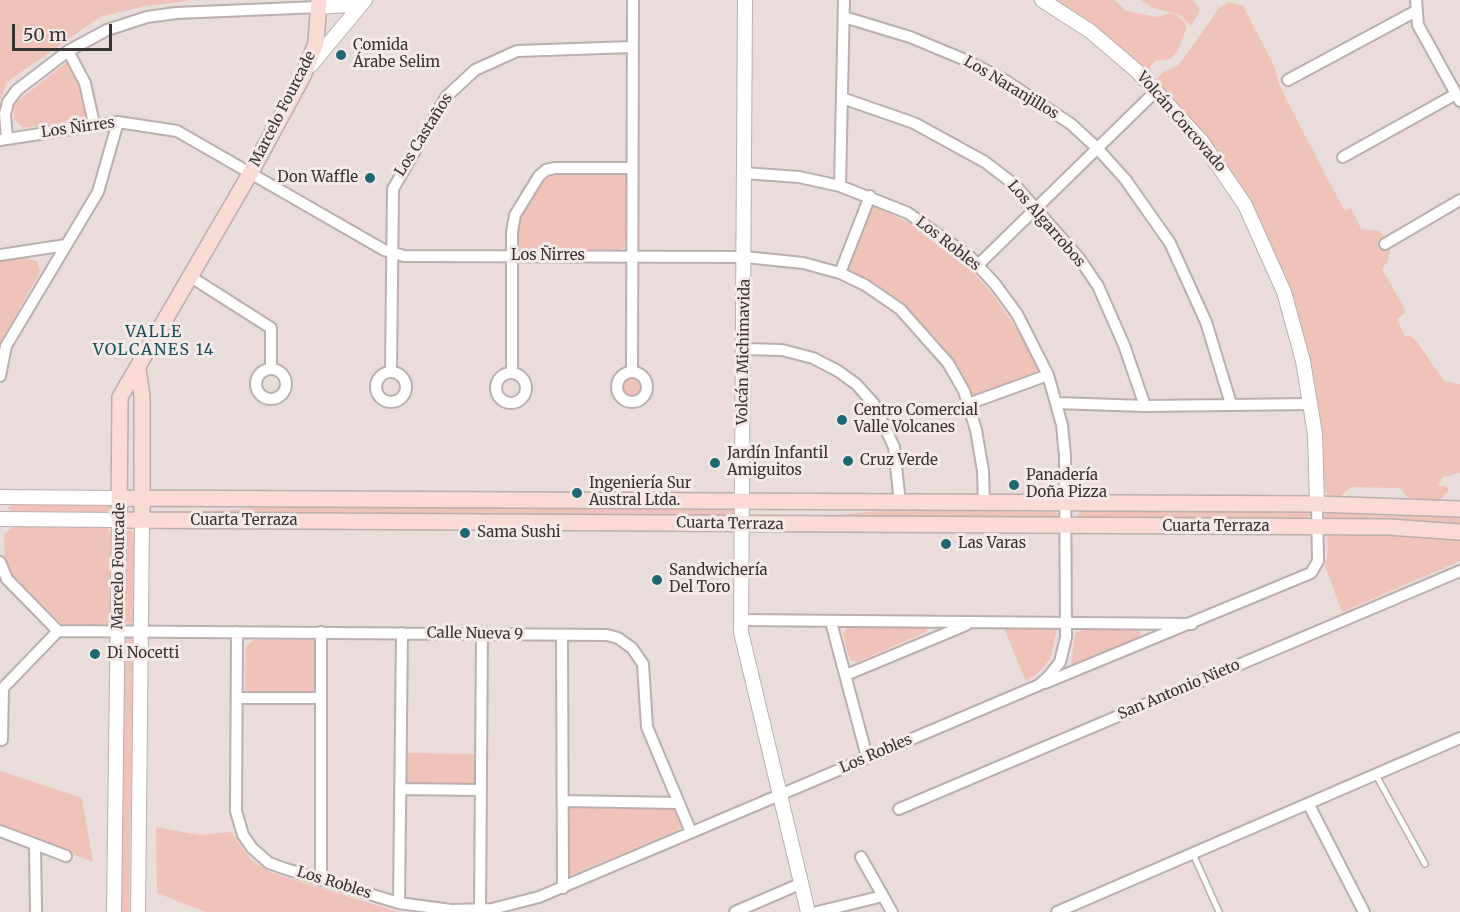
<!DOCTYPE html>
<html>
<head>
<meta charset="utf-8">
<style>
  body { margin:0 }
  #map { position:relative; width:1460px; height:912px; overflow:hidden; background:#e9dddb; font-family:Merriweather,serif }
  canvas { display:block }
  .scale { position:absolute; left:12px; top:24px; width:100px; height:27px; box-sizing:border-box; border:3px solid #383433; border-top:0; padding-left:8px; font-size:18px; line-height:21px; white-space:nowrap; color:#383433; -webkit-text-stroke:4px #f6eae8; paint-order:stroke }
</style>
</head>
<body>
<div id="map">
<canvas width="1460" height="912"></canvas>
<div class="scale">50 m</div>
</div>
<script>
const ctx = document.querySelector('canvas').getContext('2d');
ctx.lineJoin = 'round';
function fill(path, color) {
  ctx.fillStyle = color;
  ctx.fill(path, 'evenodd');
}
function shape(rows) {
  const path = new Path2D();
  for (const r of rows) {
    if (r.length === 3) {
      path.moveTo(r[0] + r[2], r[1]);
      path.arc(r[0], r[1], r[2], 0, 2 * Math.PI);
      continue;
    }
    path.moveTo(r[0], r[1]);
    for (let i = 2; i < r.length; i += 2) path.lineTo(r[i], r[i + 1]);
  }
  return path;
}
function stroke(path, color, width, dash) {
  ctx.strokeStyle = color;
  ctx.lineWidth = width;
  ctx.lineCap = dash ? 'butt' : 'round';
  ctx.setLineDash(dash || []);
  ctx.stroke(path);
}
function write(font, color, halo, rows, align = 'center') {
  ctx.font = font + ' Merriweather,serif';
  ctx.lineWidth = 6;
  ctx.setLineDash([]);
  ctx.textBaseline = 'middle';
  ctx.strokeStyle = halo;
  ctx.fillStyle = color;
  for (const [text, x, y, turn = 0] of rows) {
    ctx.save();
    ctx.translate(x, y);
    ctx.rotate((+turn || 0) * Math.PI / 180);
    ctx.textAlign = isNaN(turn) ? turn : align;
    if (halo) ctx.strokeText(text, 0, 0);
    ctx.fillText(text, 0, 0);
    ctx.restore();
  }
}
fill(shape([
  [0,0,193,0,145,6,100,17,7,82,0,100],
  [1053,0,1115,0,1126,11,1158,17,1170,13,1176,14,1186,24,1186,30,1177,53,1169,59,1155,61,1147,71,1110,38],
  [1141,0,1193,0,1200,10,1191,26,1179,14,1153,8],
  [1228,2,1243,6,1275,68,1278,81,1286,99,1344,210,1351,208,1361,229,1380,231,1391,245,1388,261,1382,269,1406,311,1397,320,1405,336,1411,336,1417,342,1444,381,1460,384,1460,473,1443,477,1438,486,1446,486,1449,490,1440,500,1408,498,1400,488,1351,487,1338,498,1328,496,1325,491,1322,429,1314,378,1296,308,1278,259,1255,211,1200,130,1155,82,1162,73,1179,65,1219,8],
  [66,63,81,85,86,116,79,121,23,128,14,119,14,104],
  [555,172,627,173,629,240,624,248,616,250,518,249,519,219,544,178],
  [871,207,877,207,910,224,971,270,993,295,1022,337,1038,369,1034,376,978,396,969,394,952,361,911,313,897,301,848,272,847,268],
  [25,258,37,261,40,272,0,343,0,262],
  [632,387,11],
  [11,504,111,504,112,506,111,513,12,512,8,508],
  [284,505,732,508,735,512,733,516,150,512,233,510],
  [890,510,1053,512,1057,513,1059,517,1058,519,826,516],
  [1305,511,1310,514,1307,520,1077,520,1075,517,1080,512],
  [1334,511,1443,515,1460,518,1460,525,1417,521,1325,519,1325,513],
  [100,526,109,529,113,537,113,620,106,628,64,626,10,573,5,561,4,534,14,527],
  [128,530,132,531,134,534,134,621,130,624,124,621,125,532],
  [1327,534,1421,534,1460,539,1460,561,1342,612,1325,566,1328,551],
  [1003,626,1057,627,1051,658,1039,672,1026,681],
  [847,627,925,628,928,631,857,662,850,660,843,635],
  [1084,630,1138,630,1141,633,1137,638,1071,665,1075,633],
  [130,638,133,641,129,912,121,912,124,641],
  [253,640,318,640,318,690,315,694,245,696,246,647],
  [405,753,477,754,476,788,405,786],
  [0,771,82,798,93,862,0,826],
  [567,805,674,806,681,827,676,831,571,875,568,873],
  [156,827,199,835,231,832,251,860,272,873,398,912,205,912,157,893]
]), '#efc2ba');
const service = shape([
  [1376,775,1425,864],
  [1193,854,1219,912]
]);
const minor = shape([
  [1416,0,1418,25,1460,101],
  [844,17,910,37,963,59,1003,79,1071,124,1097,148,1125,179,1170,243,1206,322,1231,404],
  [68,51,85,83,94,124],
  [1288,80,1416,11],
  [842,98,914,123,985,162,1015,185,1079,258,1098,286,1124,345,1145,406],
  [7,139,5,114,8,102,17,90,68,51,107,30,147,17,176,13,319,7],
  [0,140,118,122,177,131,384,250,404,256,745,257,803,263,840,273,865,285,900,309,948,363,964,391,976,430,983,471,984,503],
  [1343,157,1456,94],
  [840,186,844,0],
  [1385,244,1460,200],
  [0,255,66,245],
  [978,265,1156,91],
  [840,273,870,196],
  [191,277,271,328,271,369],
  [744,349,782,350,813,358,838,371,856,384,874,404,894,447,900,503],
  [271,384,15],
  [391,371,393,189,446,97,475,70,517,51,632,47],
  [632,387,15],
  [391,387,15],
  [632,372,633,0],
  [511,388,15],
  [512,373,512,232,515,215,539,176,546,170,555,168,632,168],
  [0,376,6,346,98,192,118,122],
  [1056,403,1145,406,1311,404],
  [968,404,1048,375],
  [0,562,7,579,58,631,607,635,618,638,632,648,643,664,647,727,691,832],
  [741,620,1192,624],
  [831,622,867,757],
  [237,632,236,811,243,835,252,848,269,863,286,869,399,903,451,910,492,909,539,897,1039,685,1048,677,1060,662,1066,637,1065,456,1062,425,1048,375,1017,314,995,284,970,257,908,213,840,186,799,177,744,173],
  [562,635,563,888],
  [846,675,966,625],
  [1045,683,1311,573,1318,561,1317,504],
  [238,698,321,698],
  [2,740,3,688,58,631],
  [400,789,481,790],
  [563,801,679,803],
  [1309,805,1364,912],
  [899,809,1460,571],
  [0,831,66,856],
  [35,845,36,912],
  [861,857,892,912],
  [321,880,321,632],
  [399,903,402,633],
  [480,910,482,634],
  [735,912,802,883],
  [817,912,883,896],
  [1057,912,1460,738]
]);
const tertiary = shape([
  [745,0,741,632,808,912],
  [1042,0,1090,31,1138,72,1202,142,1245,205,1284,292,1303,361,1315,434,1317,504],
  [319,7,347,5,361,0],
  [311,65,365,0],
  [0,497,120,498],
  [0,519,119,520,114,912],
  [138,912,142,521]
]);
const secondary = shape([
  [319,0,316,43,303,76,251,172,120,397,119,520,1388,527,1460,532],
  [138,369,142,396,142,521],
  [120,498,1317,504,1460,509]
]);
stroke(service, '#baafad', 8);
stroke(minor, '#baafad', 14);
stroke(tertiary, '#baafad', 16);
stroke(secondary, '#baafad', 18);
stroke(service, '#fff', 5);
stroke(minor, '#fff', 10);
stroke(tertiary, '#fff', 14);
stroke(secondary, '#fadad5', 15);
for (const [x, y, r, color] of [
  [341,55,6,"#1e6873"],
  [370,178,6,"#1e6873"],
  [842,420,6,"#1e6873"],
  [848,461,6,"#1e6873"],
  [715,463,6,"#1e6873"],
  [1014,485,6,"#1e6873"],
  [577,493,6,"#1e6873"],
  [465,533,6,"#1e6873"],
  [946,544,6,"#1e6873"],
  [657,580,6,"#1e6873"],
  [95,654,6,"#1e6873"]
]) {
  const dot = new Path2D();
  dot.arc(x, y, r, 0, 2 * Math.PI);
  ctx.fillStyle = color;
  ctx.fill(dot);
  stroke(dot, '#f6eae8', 2);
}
write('15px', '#383433', '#f6eae8', [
  ["Comida",353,46],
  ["Árabe Selim",353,63],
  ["Don Waffle",358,178,"right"],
  ["Centro Comercial",854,411],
  ["Valle Volcanes",854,428],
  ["Jardín Infantil",727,454],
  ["Amiguitos",727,471],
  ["Cruz Verde",860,461],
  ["Panadería",1026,476],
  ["Doña Pizza",1026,493],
  ["Ingeniería Sur",589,484],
  ["Austral Ltda.",589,501],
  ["Sama Sushi",477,533],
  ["Las Varas",958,544],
  ["Sandwichería",669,571],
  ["Del Toro",669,588],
  ["Di Nocetti",107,654]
], 'left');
write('15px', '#383433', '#f6eae8', [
  ["Los Naranjillos",1011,88,31],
  ["Marcelo Fourcade",283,109,-63],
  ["Volcán Corcovado",1181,122,49],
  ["Los Ñirres",78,128,-8],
  ["Los Castaños",424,135,-58],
  ["Los Algarrobos",1046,224,49],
  ["Los Robles",948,244,38],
  ["Los Ñirres",548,256],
  ["Volcán Michimavida",744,352,-89],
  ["Cuarta Terraza",244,521],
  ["Cuarta Terraza",730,524,1],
  ["Cuarta Terraza",1216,527],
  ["Marcelo Fourcade",119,566,-89],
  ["Calle Nueva 9",475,634,1],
  ["San Antonio Nieto",1179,690,-23],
  ["Los Robles",876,754,-23],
  ["Los Robles",334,883,17]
]);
ctx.letterSpacing = '1.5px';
write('16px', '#134f58', '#f6eae8', [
  ["VALLE",154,332],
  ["VOLCANES 14",154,350]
]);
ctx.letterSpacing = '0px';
</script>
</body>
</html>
